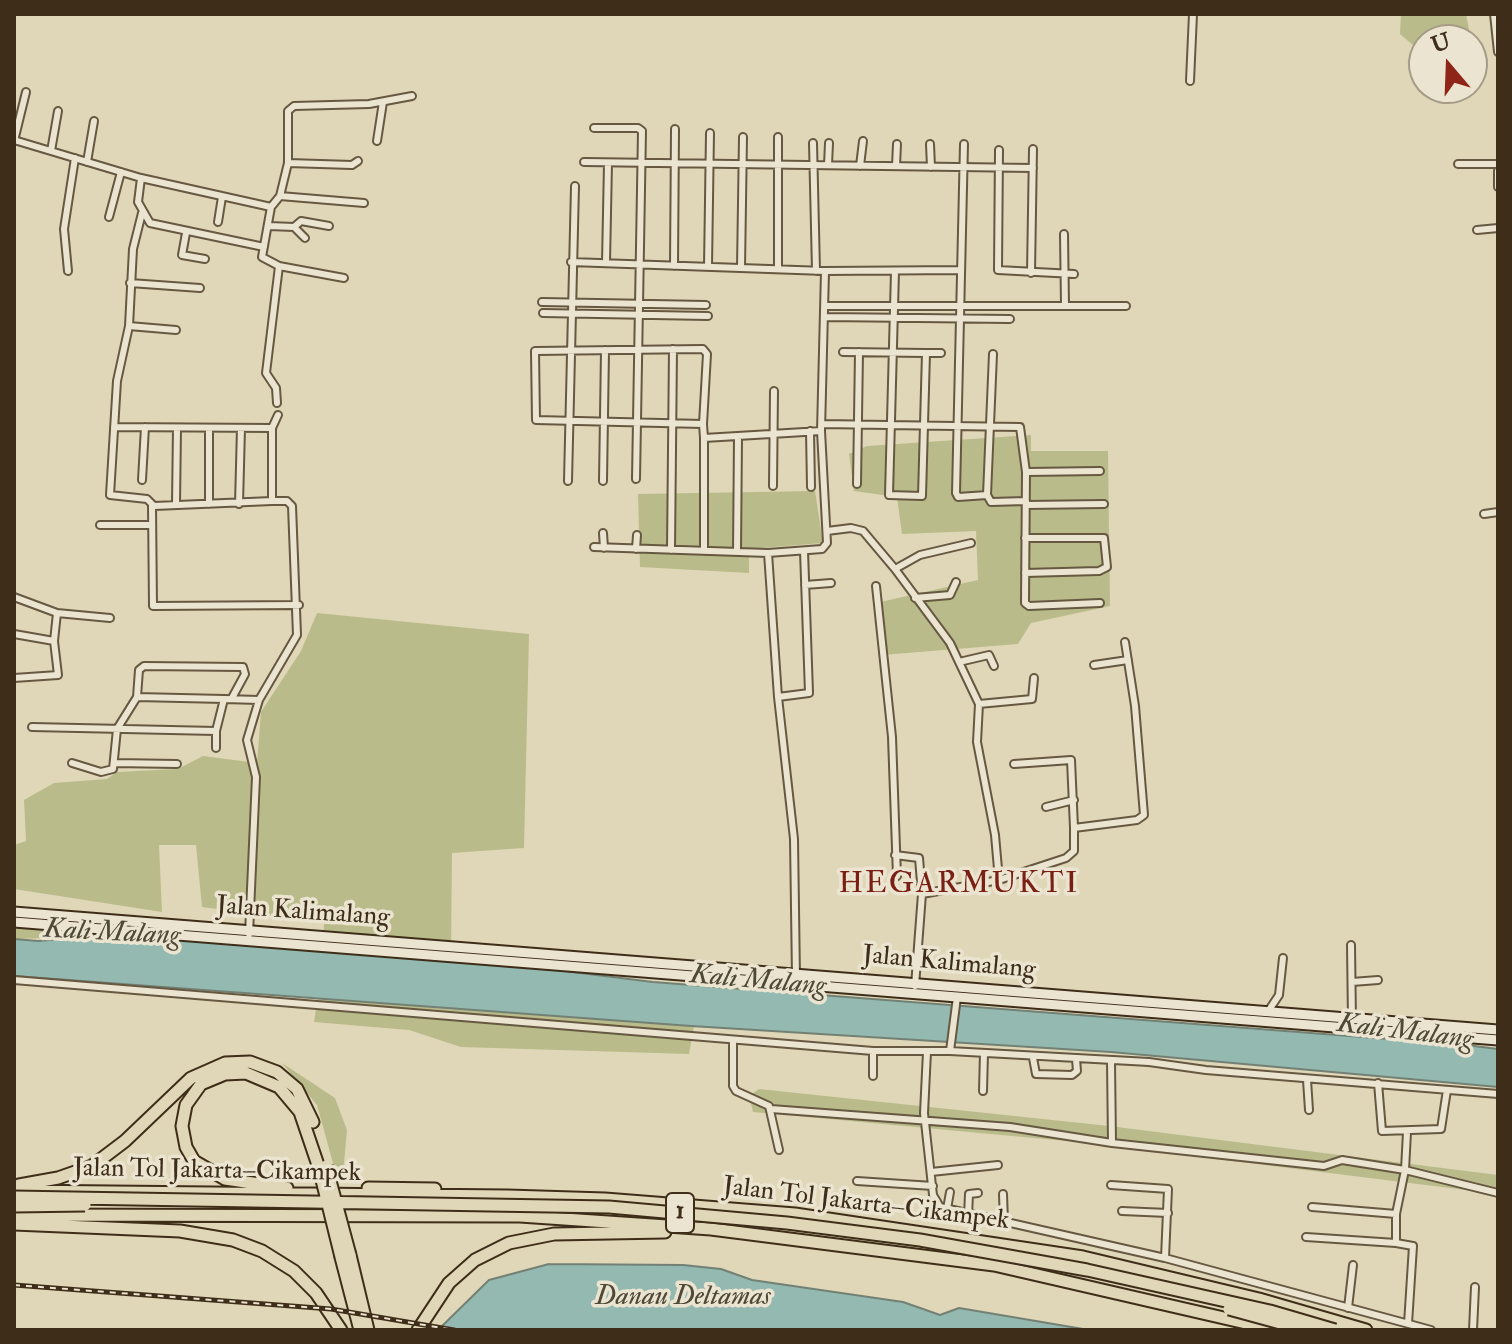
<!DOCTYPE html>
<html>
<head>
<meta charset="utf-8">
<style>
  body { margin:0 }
  #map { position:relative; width:1512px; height:1344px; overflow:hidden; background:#e0d6b8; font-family:"IM FELL Double Pica",serif }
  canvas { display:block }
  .frame { position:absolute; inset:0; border:16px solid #3e2e19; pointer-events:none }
  .north { position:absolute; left:1408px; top:24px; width:80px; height:80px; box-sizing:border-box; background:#ebe4d1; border:2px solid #a69b87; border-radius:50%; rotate:341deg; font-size:22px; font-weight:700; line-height:32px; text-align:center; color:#3e2e19 }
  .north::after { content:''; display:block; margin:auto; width:28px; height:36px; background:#8f2418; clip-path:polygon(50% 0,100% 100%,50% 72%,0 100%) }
</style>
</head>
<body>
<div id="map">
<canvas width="1512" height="1344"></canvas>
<div class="frame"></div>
<div class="north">U</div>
</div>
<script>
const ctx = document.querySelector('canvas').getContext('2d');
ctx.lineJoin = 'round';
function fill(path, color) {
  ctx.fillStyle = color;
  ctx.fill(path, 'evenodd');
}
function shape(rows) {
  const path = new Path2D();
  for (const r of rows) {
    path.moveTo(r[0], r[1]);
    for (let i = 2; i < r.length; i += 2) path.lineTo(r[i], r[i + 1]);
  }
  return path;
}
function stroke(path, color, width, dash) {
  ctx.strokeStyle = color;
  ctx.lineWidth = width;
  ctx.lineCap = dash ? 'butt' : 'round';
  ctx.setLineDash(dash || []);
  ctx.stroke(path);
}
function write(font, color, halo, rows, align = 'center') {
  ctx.font = font + ' "IM FELL Double Pica",serif';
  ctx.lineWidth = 7;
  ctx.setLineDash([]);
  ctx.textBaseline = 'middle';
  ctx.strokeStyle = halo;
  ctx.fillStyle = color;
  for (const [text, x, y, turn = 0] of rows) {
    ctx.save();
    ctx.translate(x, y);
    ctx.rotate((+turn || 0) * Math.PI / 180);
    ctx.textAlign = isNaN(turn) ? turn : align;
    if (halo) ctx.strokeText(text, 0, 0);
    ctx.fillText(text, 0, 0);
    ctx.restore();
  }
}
fill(shape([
  [1401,14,1466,14,1471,40,1424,40,1424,52,1421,52,1400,34],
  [1031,435,1031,451,1108,451,1110,606,1031,623,1018,644,882,655,876,603,978,580,976,531,902,534,897,497,854,491,849,454,867,446],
  [815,491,823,543,749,549,749,573,640,567,638,494],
  [317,613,529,634,524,848,452,853,451,955,323,947,324,923,202,907,196,845,159,845,162,912,14,889,14,845,26,841,24,800,54,783,107,779,117,772,178,769,203,756,257,763,261,712,301,651],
  [14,922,149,935,14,939],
  [318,996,694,1026,689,1054,461,1047,409,1030,314,1022],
  [282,1063,335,1098,347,1130,343,1174,336,1174,317,1105],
  [759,1089,1109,1126,1498,1175,1498,1194,1088,1143,753,1112,749,1096]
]), '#b9bc8a');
const water = shape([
  [107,935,451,957,653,982,1466,1045,1498,1049,1498,1087,1111,1052,691,1026,14,976,14,939,38,941,107,935],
  [549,1264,683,1265,721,1269,752,1280,903,1302,940,1315,959,1308,1089,1330,438,1330,489,1280,549,1264]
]);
fill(water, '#94b9b0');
stroke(water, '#728174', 2);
const minor = shape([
  [1494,14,1498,52],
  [1190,81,1193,14],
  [594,128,638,128,642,131,636,479],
  [778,137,778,269],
  [14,140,141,178,271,207],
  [14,141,26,92],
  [377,141,383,102],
  [813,143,816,271],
  [930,144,931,167],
  [964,144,956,493,958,497,987,495],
  [999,150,998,270,1074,274],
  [51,151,58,111],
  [87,162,94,121],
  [584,162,1033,168],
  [288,163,352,165,358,161],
  [1458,164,1498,164],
  [828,165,829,143],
  [860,166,863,141],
  [896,166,897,144],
  [1498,171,1498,187],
  [141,178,138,202,150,223,264,247],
  [280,196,364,203],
  [142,213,133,249,129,326,117,381,110,495,147,499,154,506,272,501,287,501,292,506,297,635,259,700,247,740,256,777,249,934],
  [109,217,121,172],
  [218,222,222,197],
  [269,226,294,227,305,238],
  [294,227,301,221,329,226],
  [1477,230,1498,228],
  [186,233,182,255,205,259],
  [1064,234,1065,306],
  [571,262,825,271,961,270],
  [606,263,608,163],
  [674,266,675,129],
  [708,267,710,133],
  [741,268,743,137],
  [68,271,64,229,75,158],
  [895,271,889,495,922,496,926,353,941,353],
  [1031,273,1033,149],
  [344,278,279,266,262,257,271,207,280,196,288,163,288,111,294,106,369,104,412,96],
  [130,283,200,288],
  [542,302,706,305],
  [825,306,1126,306],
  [543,313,708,316],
  [825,317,1010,319],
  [129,326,176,330],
  [843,352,926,353],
  [993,354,987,495,991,502,1026,501],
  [277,403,276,388,266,373,279,266],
  [703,424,707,354,703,349,535,351,536,420,703,424,704,438,821,431],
  [822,424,1020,427,1026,472,1025,603,1029,606,1100,603],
  [114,427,272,428],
  [810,431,811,487],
  [704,438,704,550],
  [1026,472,1100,471],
  [142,480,145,427],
  [568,481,575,186],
  [603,481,605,350],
  [857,484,859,352],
  [773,486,774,391],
  [272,501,272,428,278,415],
  [176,504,177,428],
  [209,504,209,428],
  [239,504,241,428],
  [1026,505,1104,504],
  [152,506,153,606,299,605],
  [1484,514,1498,512],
  [100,525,151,525],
  [827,531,851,528,863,531,895,569,950,643,959,662,979,704,977,742,995,835,999,880],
  [603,533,604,548],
  [594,547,768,553],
  [636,549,637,535],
  [671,550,673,349],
  [737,552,738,437],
  [895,569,920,555,971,543],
  [1025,573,1099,571,1107,567,1104,538,1025,538],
  [805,585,831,583],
  [876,586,892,737,897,876],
  [14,597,57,613,54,641,14,634],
  [915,598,950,595,956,582],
  [57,613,110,618],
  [959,662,989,655,994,666],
  [1094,665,1128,660],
  [14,678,58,675,54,641],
  [137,697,139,670,144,666,243,667,245,674,232,698],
  [778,697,809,693,804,551],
  [979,704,1032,699,1034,678],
  [32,727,216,731,224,699,259,700],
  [216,731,216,748],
  [72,763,101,772,113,769,117,729,137,697,224,699],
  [115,763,177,764],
  [1014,764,1071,760,1074,828],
  [1046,807,1074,800],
  [895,855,919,858,922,894],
  [1351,945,1352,1021],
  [796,977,794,839,778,697,768,553,822,549,827,543,821,431,825,271],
  [14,980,873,1051,950,1051,1149,1062,1206,1070,1498,1094],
  [1352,982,1378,980],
  [915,986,922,894,999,880,1066,858,1074,851,1074,828,1137,820,1144,815,1135,706,1125,642],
  [1269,1010,1279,995,1283,958],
  [733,1040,733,1086,736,1091,769,1106,779,1150],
  [873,1051,873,1076],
  [950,1051,957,997],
  [927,1052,924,1113,933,1195,940,1207,1165,1258,1431,1330],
  [1033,1058,1036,1074,1072,1075,1077,1071,1076,1059],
  [1111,1062,1112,1143],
  [1307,1080,1309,1110],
  [1378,1083,1382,1131,1441,1129,1447,1090],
  [983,1091,984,1053],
  [771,1109,1010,1127,1112,1143,1324,1166,1342,1160,1405,1170,1498,1193],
  [931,1172,998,1165],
  [857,1181,933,1186],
  [1111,1185,1168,1189,1165,1258],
  [1003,1194,1004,1222],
  [1312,1207,1396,1214,1396,1243,1413,1246,1408,1324],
  [947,1209,950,1192],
  [1122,1211,1168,1213],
  [1396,1214,1405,1170,1407,1132],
  [968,1216,969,1194,978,1193],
  [1306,1237,1396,1243],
  [1348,1308,1353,1265],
  [1473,1330,1475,1287]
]);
const secondary = shape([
  [14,912,1498,1030],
  [14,922,1498,1040]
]);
const motorway = shape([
  [19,1185,58,1178,92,1166,125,1141,191,1078,225,1063,250,1062,277,1072,297,1089,313,1122],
  [287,1188,225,1179,194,1161,186,1147,182,1126,186,1105,201,1084,225,1074,246,1073,279,1087,300,1112,319,1168],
  [368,1188,435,1189],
  [14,1191,508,1196,605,1199,795,1214,1083,1257,1259,1299,1366,1330],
  [14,1215,520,1216,711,1229,994,1265,1276,1330],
  [14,1224,180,1231,233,1240,262,1251,294,1271,316,1293,341,1330],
  [350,1255,368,1330],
  [341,1257,360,1330],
  [418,1330,449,1283,475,1260,509,1243,554,1234,665,1232]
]);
stroke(minor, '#665841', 10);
stroke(secondary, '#3e2e19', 13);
stroke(motorway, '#3e2e19', 15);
stroke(minor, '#ebe4d1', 6);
stroke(secondary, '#ebe4d1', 9);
stroke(motorway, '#e0d6b8', 11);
const rail = shape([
  [14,1285,331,1309,454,1330]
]);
stroke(rail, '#3e2e19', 5);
stroke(rail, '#ebe4d1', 2, [6]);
const motorwayBridge = shape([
  [326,1166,350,1255],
  [319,1168,341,1257],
  [14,1197,609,1207,787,1223,920,1240,1087,1270,1270,1311,1335,1330],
  [14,1206,85,1205],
  [1229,1309,1306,1330]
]);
stroke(motorwayBridge, '#3e2e19', 15, []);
stroke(motorwayBridge, '#e0d6b8', 11);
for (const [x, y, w] of [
  [680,1213,28]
]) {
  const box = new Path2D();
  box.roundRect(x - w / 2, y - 20, w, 40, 6);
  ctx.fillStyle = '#ebe4d1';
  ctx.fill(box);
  stroke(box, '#3e2e19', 2);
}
write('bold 24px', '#3e2e19', null, [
  ["1",680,1213]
]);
write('26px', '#3e2e19', '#ebe4d1', [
  ["Jalan Kalimalang",303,913,4],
  ["Jalan Kalimalang",949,964,5],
  ["Jalan Tol Jakarta–Cikampek",217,1172,1],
  ["Jalan Tol Jakarta–Cikampek",866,1205,7]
]);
write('italic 28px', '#4f4a37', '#ebe4d1', [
  ["Kali Malang",112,934,3],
  ["Kali Malang",758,982,5],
  ["Kali Malang",1405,1033,7],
  ["Danau Deltamas",683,1298]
]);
ctx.letterSpacing = '2px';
write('30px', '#7a1f14', '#ebe4d1', [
  ["HEGARMUKTI",959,886]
]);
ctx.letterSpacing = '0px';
</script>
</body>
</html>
